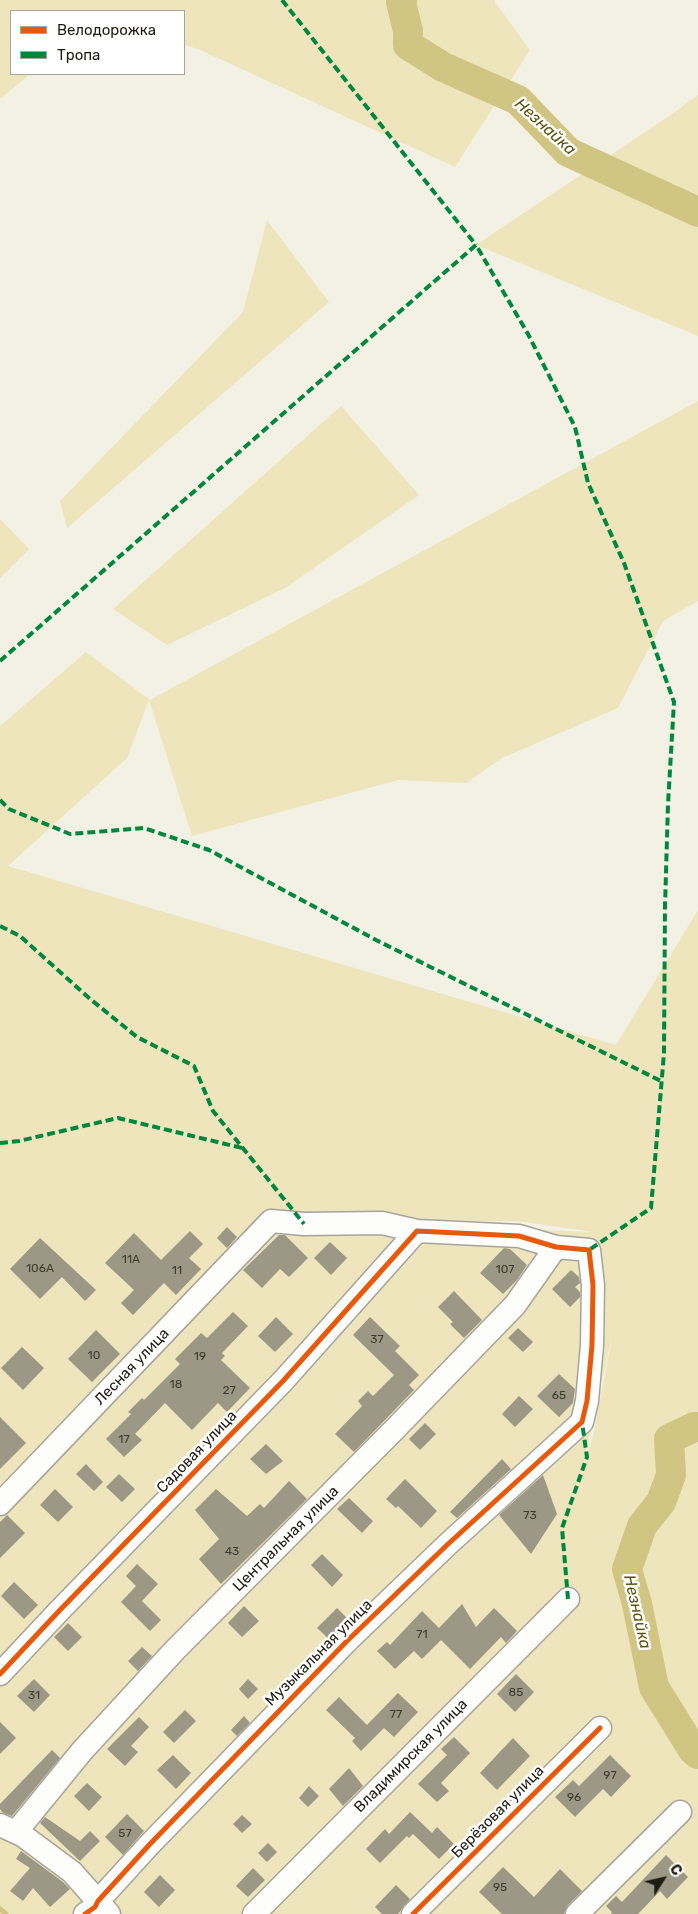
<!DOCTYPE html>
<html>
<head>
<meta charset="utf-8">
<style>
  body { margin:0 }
  #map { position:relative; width:698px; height:1914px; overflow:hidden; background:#f3f1e3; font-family:Rubik,sans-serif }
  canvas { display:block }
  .legend { position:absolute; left:10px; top:10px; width:175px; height:65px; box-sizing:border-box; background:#fff; border:1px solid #a5a4a1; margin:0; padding:6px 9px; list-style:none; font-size:15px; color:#1e1c13 }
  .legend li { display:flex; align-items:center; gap:10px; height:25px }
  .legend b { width:25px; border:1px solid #a5a4a1 }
  .north { position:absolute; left:638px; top:1854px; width:50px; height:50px; -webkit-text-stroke:4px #fff; paint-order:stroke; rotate:55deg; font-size:14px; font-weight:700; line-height:20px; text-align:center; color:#1e1c13 }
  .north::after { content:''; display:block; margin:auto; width:18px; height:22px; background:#1e1c13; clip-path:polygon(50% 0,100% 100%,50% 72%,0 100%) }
</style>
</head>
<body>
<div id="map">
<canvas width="698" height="1914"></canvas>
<ul class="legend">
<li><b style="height:6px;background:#e8590c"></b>Велодорожка</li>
<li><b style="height:6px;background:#00873e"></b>Тропа</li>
</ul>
<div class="north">С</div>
</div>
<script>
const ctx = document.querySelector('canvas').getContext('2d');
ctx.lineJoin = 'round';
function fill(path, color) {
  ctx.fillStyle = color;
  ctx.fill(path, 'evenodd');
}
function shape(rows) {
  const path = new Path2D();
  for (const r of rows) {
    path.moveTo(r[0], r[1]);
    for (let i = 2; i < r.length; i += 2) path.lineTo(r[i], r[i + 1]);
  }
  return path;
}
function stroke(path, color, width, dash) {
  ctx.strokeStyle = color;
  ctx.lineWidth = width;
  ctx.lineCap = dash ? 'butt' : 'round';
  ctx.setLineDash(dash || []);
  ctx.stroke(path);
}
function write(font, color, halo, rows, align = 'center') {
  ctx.font = font + ' Rubik,sans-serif';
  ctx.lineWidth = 5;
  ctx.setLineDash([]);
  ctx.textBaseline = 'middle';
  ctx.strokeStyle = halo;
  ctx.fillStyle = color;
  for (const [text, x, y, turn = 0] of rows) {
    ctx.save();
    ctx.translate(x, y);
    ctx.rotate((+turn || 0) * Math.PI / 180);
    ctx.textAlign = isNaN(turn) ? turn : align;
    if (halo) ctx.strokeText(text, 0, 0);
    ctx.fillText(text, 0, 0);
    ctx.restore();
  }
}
fill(shape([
  [0,0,495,0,495,2,530,50,455,167,198,49,184,45,184,11,11,11,11,74,30,74,0,99],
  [698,95,698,336,476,245,672,114],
  [267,220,329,302,67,528,60,501,243,312],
  [698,401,698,601,663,621,618,708,502,758,466,783,398,780,192,836,149,700,127,758,8,866,616,1045,698,910,698,1914,0,1914,0,726,86,652,150,700],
  [517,1221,594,1232,377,1224,377,1223],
  [613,1332,593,1436,579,1483,579,1482],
  [341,406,419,495,285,588,167,645,113,609],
  [0,519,29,549,0,578]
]), '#eee5bd');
stroke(shape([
  [0,1909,6,1914]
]), '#d1c584', 5);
stroke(shape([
  [402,0,401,2,408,31,408,45,443,67,518,100,568,152,698,212],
  [698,1427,694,1427,669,1439,671,1475,661,1502,642,1526,627,1569,637,1604,654,1687,693,1750,698,1754]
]), '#d1c584', 30);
fill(shape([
  [227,1227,237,1237,227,1248,217,1238],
  [190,1231,203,1244,189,1258,201,1269,176,1295,164,1283,133,1315,121,1303,134,1290,105,1263,134,1233,161,1260],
  [279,1235,285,1235,308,1258,289,1277,280,1269,262,1288,243,1270],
  [40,1238,96,1290,85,1301,62,1277,40,1299,10,1269],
  [330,1242,347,1258,331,1275,314,1258],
  [504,1248,510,1249,527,1265,517,1280,503,1294,480,1273],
  [571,1270,579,1277,580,1283,575,1287,580,1292,580,1297,570,1307,552,1289],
  [454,1291,482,1320,464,1338,450,1324,453,1322,438,1307],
  [233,1312,248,1326,222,1353,225,1356,221,1360,250,1388,227,1412,218,1403,192,1430,165,1403,135,1434,142,1440,124,1457,106,1439,131,1414,128,1412,142,1398,144,1400,180,1364,175,1359,201,1333,207,1338],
  [276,1317,293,1334,275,1352,258,1336],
  [370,1317,400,1346,395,1351,419,1375,409,1385,414,1390,354,1452,335,1434,362,1406,358,1401,368,1391,373,1396,394,1375,353,1335],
  [518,1328,533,1342,523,1352,508,1338],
  [96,1330,120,1354,92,1382,68,1359],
  [22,1347,44,1368,23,1390,1,1368],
  [559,1374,575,1389,573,1403,559,1417,537,1396],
  [519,1396,533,1409,515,1427,502,1414],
  [0,1417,26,1443,0,1469],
  [425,1423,436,1434,420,1450,409,1439],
  [266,1444,283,1461,266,1474,250,1459],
  [502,1459,511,1469,457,1518,450,1512],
  [86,1464,103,1482,94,1491,76,1474],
  [119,1474,135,1489,122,1502,106,1487],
  [543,1475,557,1514,531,1554,499,1515],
  [405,1479,437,1511,421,1528,398,1506,396,1508,386,1499],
  [289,1481,307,1499,221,1584,199,1559,219,1539,195,1510,216,1489,247,1516,260,1504,264,1508],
  [55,1489,73,1507,58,1522,40,1505],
  [349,1498,373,1521,362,1533,337,1509],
  [7,1515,25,1533,0,1558,0,1522],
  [322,1554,343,1575,332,1587,311,1565],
  [137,1564,158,1584,142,1601,161,1620,150,1631,121,1602,136,1586,126,1576],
  [14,1582,38,1605,24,1619,1,1596],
  [462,1604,476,1627,494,1608,517,1631,506,1643,501,1637,470,1669,441,1640,422,1659,414,1651,395,1669,377,1651,387,1642,390,1645,422,1611,439,1628],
  [244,1606,259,1621,242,1637,228,1623],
  [337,1608,348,1619,330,1640,317,1628],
  [68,1623,82,1637,68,1651,54,1637],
  [142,1647,152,1656,138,1671,128,1661],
  [516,1674,534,1692,515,1712,497,1694],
  [34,1679,50,1695,34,1712,17,1696],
  [248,1679,258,1689,248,1699,239,1689],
  [398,1693,418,1712,394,1737,384,1728,361,1751,352,1741,355,1738,326,1710,339,1697,367,1725],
  [185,1710,196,1721,174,1743,163,1732],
  [244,1716,250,1723,237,1736,231,1730],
  [139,1717,149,1727,131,1746,138,1752,125,1766,107,1749],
  [0,1722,16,1738,0,1754],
  [454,1737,470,1753,441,1783,449,1791,437,1802,418,1784,447,1755,441,1749],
  [513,1738,530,1756,497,1790,480,1773],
  [52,1750,60,1758,12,1816,3,1813,0,1809,0,1804],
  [173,1755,191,1773,176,1789,157,1770],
  [610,1755,631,1776,611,1797,603,1789,575,1817,555,1797,573,1780,579,1786],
  [349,1768,363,1786,343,1806,329,1789],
  [87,1783,102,1797,89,1811,74,1796],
  [309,1786,319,1796,308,1807,299,1798],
  [410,1812,432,1833,437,1827,454,1844,439,1859,413,1834,409,1838,407,1836,380,1863,366,1849,385,1829,389,1834],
  [127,1814,144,1831,123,1855,105,1837],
  [242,1815,252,1824,242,1833,233,1824],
  [45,1817,80,1841,90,1831,100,1841,80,1861,40,1823],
  [268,1843,277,1852,267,1862,258,1853],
  [21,1851,63,1882,70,1889,50,1907,33,1888,23,1901,10,1891,30,1868,16,1859],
  [666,1855,688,1877,667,1899,660,1891,638,1914,611,1914,612,1912,606,1906,616,1896,622,1902],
  [503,1867,534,1897,560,1869,582,1891,568,1905,564,1914,502,1914,479,1892],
  [253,1868,265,1880,248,1897,236,1886],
  [160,1875,175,1890,159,1907,144,1892],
  [396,1885,410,1899,398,1914,382,1914,375,1907]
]), '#9c9885');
const minor = shape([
  [0,1504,271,1221,304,1224,382,1223,417,1231],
  [0,1674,59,1611,283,1381,417,1231,519,1236,556,1247,589,1250,593,1285,592,1345,587,1401,582,1422,447,1545,348,1640,150,1844,98,1901,95,1907,85,1914],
  [0,1825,22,1835,72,1872,109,1914],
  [16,1832,82,1751,175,1650,393,1431,515,1305,556,1247],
  [254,1914,568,1599],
  [413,1914,600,1728],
  [577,1914,680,1812]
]);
stroke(minor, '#a6a49a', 25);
stroke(minor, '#fdfdfb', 22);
stroke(shape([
  [282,0,476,245],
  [0,661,476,245,528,334,575,427,588,483,624,563,674,702,668,804,665,907,664,1053,651,1208,589,1250],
  [0,800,9,809,70,834,144,828,209,850,376,940,661,1081],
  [0,926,20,936,89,998,137,1037,194,1066,213,1111,304,1224],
  [0,1143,19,1141,118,1118,242,1148],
  [568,1599,562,1528,587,1457,582,1422]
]), '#00873e', 4, [8, 4]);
stroke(shape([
  [0,1674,59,1611,283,1381,417,1231,519,1236,556,1247,589,1250,593,1285,592,1345,587,1401,582,1422,447,1545,348,1640,150,1844,98,1901,95,1907,85,1914],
  [413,1914,600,1728]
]), '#e8590c', 5);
write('12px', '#3e3b30', null, [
  ["11А",131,1260],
  ["106А",40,1269],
  ["107",505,1270],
  ["11",177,1271],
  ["37",377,1340],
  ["10",94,1356],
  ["19",200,1357],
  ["18",176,1385],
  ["27",229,1391],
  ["65",559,1396],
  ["17",124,1440],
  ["73",530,1516],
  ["43",232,1552],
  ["71",422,1635],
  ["85",516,1693],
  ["31",34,1696],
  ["77",396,1715],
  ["97",610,1776],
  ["96",574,1798],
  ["57",125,1834],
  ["95",500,1888]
]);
write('15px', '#1e1c13', '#fff', [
  ["Лесная улица",132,1367,-46],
  ["Садовая улица",197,1452,-46],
  ["Центральная улица",286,1539,-45],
  ["Музыкальная улица",319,1653,-45],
  ["Владимирская улица",411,1756,-45],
  ["Берёзовая улица",498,1812,-45]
]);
write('italic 16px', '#5d510e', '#fff', [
  ["Незнайка",545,127,42],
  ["Незнайка",637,1612,77]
]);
</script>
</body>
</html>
